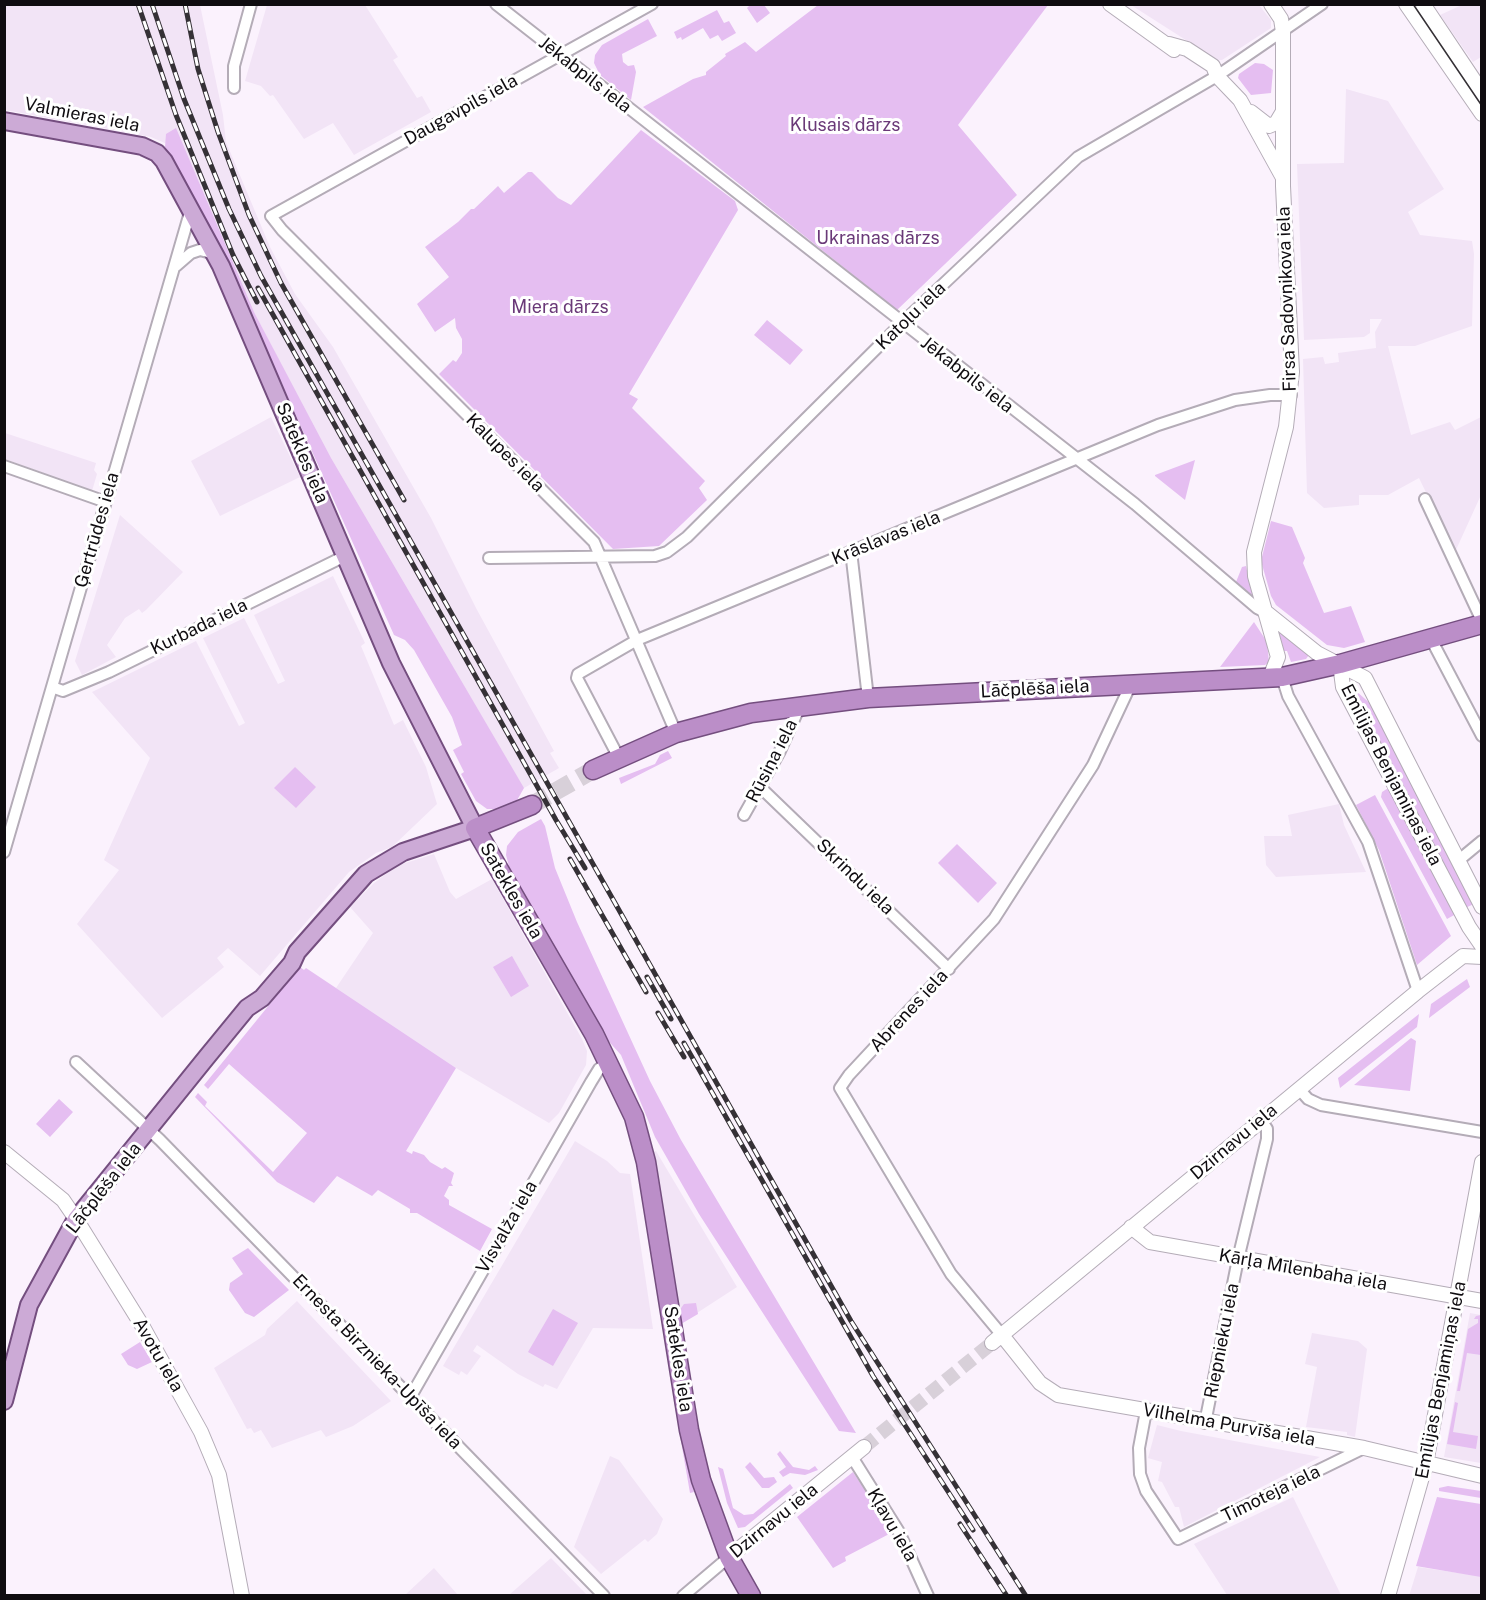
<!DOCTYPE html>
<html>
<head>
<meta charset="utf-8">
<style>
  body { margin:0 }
  #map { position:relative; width:1486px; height:1600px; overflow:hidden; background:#fbf2fd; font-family:"Public Sans",sans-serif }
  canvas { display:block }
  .frame { position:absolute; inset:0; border:6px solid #0f0c10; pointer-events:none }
</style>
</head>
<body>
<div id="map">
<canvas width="1486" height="1600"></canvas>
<div class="frame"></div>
</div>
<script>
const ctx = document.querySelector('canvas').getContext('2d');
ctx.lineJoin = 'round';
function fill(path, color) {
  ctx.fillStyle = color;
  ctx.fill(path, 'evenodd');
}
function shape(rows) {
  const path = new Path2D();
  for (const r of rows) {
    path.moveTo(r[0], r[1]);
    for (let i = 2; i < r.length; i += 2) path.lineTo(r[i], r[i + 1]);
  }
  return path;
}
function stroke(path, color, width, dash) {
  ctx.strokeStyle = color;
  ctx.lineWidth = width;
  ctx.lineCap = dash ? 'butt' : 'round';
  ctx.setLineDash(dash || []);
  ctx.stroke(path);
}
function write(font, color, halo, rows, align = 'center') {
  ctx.font = font + ' "Public Sans",sans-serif';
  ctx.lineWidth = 6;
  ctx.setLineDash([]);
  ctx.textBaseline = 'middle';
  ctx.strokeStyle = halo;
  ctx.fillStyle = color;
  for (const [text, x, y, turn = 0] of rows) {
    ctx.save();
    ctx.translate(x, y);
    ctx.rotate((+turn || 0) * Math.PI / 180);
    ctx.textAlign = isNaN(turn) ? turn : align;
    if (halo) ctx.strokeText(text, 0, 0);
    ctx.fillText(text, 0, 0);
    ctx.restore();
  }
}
fill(shape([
  [1464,4,1481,5,1481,57,1473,62,1440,15],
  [4,5,200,5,223,115,226,142,270,247,295,294,333,347,431,518,476,608,554,751,550,753,559,768,524,788,522,786,333,465,167,144,151,137,115,130,5,110],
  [267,5,365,5,398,57,393,60,417,98,422,96,431,112,354,155,333,123,304,139,273,95,270,96,261,86,245,81],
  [1131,5,1259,5,1271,20,1271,28,1222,60,1217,60],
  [1346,89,1388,101,1444,189,1408,212,1420,235,1472,241,1474,254,1472,326,1415,346,1388,346,1411,435,1450,422,1455,430,1481,417,1481,495,1455,552,1419,478,1388,495,1359,495,1359,505,1324,508,1307,493,1303,359,1323,357,1325,364,1339,362,1338,353,1376,348,1375,332,1382,319,1370,319,1370,333,1364,337,1304,340,1297,164,1344,163],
  [271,417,300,477,220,516,191,461],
  [5,433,96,463,94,470,97,474,92,491,5,459],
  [120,515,183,572,146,610,142,613,139,609,125,618,107,645,116,657,82,675,75,661],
  [333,576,365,643,361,646,394,725,403,720,426,767,437,804,392,847,376,853,349,872,260,976,228,948,217,958,224,967,162,1018,77,924,119,870,104,860,150,758,92,692,196,641,239,726,245,723,203,638,244,618,278,684,285,681,254,615],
  [1339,804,1344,825,1366,872,1276,877,1266,865,1264,836,1292,836,1288,815],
  [434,854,450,892,456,899,492,879,582,1039,587,1051,586,1065,559,1113,549,1123,456,1068,336,988,373,933,350,907,373,884,396,866],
  [575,1141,607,1161,620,1173,630,1174,653,1329,593,1328,557,1389,545,1384,543,1387,518,1374,477,1345,473,1351,481,1356,467,1375,461,1371,459,1375,443,1366],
  [656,1151,737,1287,680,1324,652,1152],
  [297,1301,391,1401,353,1426,326,1437,321,1430,272,1448,261,1430,254,1433,251,1428,247,1429,214,1368,265,1335,267,1329],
  [1470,1313,1481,1315,1481,1463,1444,1457],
  [1312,1333,1358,1341,1367,1349,1355,1437,1347,1435,1347,1432,1306,1427,1317,1367,1305,1364],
  [1157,1425,1181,1431,1320,1457,1184,1527,1179,1507,1175,1507,1162,1482,1158,1481,1162,1462,1148,1458],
  [610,1456,619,1460,663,1519,657,1534,648,1542,645,1539,601,1574,574,1547],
  [1293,1497,1341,1595,1227,1595,1194,1544],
  [551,1558,587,1595,509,1595],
  [1418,1567,1480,1576,1481,1595,1409,1596],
  [434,1568,458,1595,405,1595]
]), '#f2e4f6');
fill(shape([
  [751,4,764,5,770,13,757,23,747,8],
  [818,5,1048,5,958,125,1017,195,897,310,643,107,693,79,706,75,706,72,726,56,725,54,745,42,756,52],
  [717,10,724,23,729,21,736,33,722,41,718,35,710,39,703,28,682,40,681,37,677,39,674,32],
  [648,19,657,36,622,54,623,62,628,66,634,65,636,72,631,100,600,75,594,63,595,55,602,45],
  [1255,63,1264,64,1273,70,1271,93,1251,95,1238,78,1239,74],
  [176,128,254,312,331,458,524,788,516,802,497,809,487,809,476,801,461,774,464,772,453,750,462,745,452,717,414,650,405,640,394,635,235,279,165,147,166,134],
  [641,130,735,201,738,210,629,394,638,399,632,408,705,481,699,488,707,500,659,546,613,549,439,374,453,360,456,362,462,353,462,339,456,328,455,318,435,332,417,304,449,277,425,247,458,222,471,209,474,209,498,186,504,193,528,172,532,172,558,198,571,205],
  [767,320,803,350,790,365,754,335],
  [1195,460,1185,500,1155,476,1155,475],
  [1271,521,1292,527,1305,558,1303,563,1324,613,1351,606,1365,642,1344,648,1327,645,1276,605,1271,596,1261,561],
  [1246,566,1248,575,1255,598,1236,582,1242,567],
  [1254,622,1267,642,1269,662,1265,665,1220,667],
  [1278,630,1309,655,1306,659,1291,662,1287,651,1284,651],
  [1356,691,1372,705,1474,904,1465,908,1356,698],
  [668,751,672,758,621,784,619,778,655,764,660,755],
  [295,767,316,787,296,808,274,788],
  [1390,787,1456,914,1447,919,1381,797,1382,792],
  [1375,795,1451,936,1417,965,1379,850,1356,805],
  [541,819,545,826,555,868,577,922,650,1081,681,1140,856,1433,839,1431,699,1214,655,1137,621,1055,604,1036,511,874,506,855,507,846,518,832],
  [957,844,997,883,978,903,938,863],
  [512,956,529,986,511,997,493,967],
  [300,967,304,970,306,968,456,1068,406,1151,412,1154,413,1151,424,1155,430,1162,442,1169,445,1167,454,1173,451,1183,453,1186,449,1186,444,1196,449,1200,449,1205,492,1229,480,1251,417,1213,410,1213,410,1209,378,1190,372,1196,337,1176,314,1203,277,1182,195,1097,198,1093,207,1102,205,1106,273,1172,307,1133,229,1064,208,1089,204,1085],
  [1467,979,1470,987,1429,1018,1431,1004],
  [1419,1014,1417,1027,1340,1088,1338,1078],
  [1411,1038,1416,1041,1410,1091,1354,1085],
  [59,1099,73,1112,50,1137,36,1124],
  [248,1248,289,1290,254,1317,245,1313,229,1290,230,1283,243,1274,232,1258],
  [696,1303,698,1314,681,1324,679,1311,684,1304],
  [553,1309,578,1323,553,1366,528,1352],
  [1481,1315,1481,1355,1467,1353,1460,1391,1457,1391,1468,1329,1478,1323,1478,1319,1474,1319,1476,1316],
  [140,1342,152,1362,137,1369,128,1365,121,1354],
  [674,1401,676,1402,694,1492,690,1493],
  [1455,1402,1458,1403,1453,1432,1478,1436,1476,1449,1447,1444],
  [780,1451,793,1467,809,1470,815,1466,818,1470,805,1475,790,1473,783,1477,779,1472,786,1467,777,1454],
  [750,1462,764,1478,774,1477,777,1482,769,1488,762,1488,745,1467],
  [718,1467,723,1469,733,1508,744,1515,753,1514,790,1484,793,1488,745,1527,738,1528,727,1503],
  [853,1472,893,1532,845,1557,846,1561,833,1568,797,1517],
  [1448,1486,1481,1491,1481,1498,1439,1491,1439,1488],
  [1437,1497,1481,1504,1481,1577,1416,1566]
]), '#e5bef1');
stroke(shape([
  [864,1447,992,1343]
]), '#d8d0d9', 14, [14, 7]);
stroke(shape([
  [532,805,593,770]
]), '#d8d0d9', 18, [18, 9]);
const minor = shape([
  [496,4,1135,504,1257,608,1267,613],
  [652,4,271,216,282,230,594,542,676,733],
  [234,88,234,66,251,4],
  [176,266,191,253,200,250,215,254],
  [4,466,106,502],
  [1425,499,1482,621],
  [851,551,868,698],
  [489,558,655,556,667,552,687,537,901,324,1078,157,1217,76,1322,4],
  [1431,639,1482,736],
  [1282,677,1288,696,1368,842,1418,991],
  [52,687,63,691,109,672,345,556],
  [619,758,577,678,578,674,637,640,1158,425,1235,400,1270,395,1291,395],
  [760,787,949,969],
  [744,815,780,751,800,706],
  [4,852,191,209],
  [1459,860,1482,841],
  [76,1062,160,1140,238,1220,604,1596],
  [1299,1089,1308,1099,1321,1105,1482,1132],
  [1001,1334,951,1274,840,1088,849,1075,994,919,1093,765,1131,684],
  [411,1396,591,1082,599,1069,608,1062],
  [1146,1411,1139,1448,1140,1474,1146,1491,1178,1539,1364,1448],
  [1205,1423,1238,1259,1267,1139,1267,1129,1261,1120],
  [852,1457,899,1532,928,1596],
  [683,1596,729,1557]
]);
const tertiary = shape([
  [1110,4,1174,50],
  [1406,4,1482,114],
  [1423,4,1482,92],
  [1169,44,1187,49,1213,66,1217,76,1240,100,1282,176],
  [1251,112,1269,126,1276,123,1282,113],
  [1267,613,1317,653,1365,678,1482,907],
  [1340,664,1343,687,1469,927,1482,946],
  [1270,677,1278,657,1255,576,1254,552,1286,427,1292,372,1283,186,1283,32,1281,19,1271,4],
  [4,1152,63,1200,76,1219,143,1327,201,1432,219,1475,242,1596],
  [1131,1227,1150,1242,1482,1301],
  [1001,1334,1040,1383,1058,1395,1364,1448,1482,1476],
  [992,1343,1418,991,1463,956,1482,957],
  [729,1557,864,1447],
  [1388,1596,1426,1463,1482,1162]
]);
const primary = shape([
  [4,121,142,146,157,153,164,161,221,266,391,663,475,828,403,852,366,874,297,952,292,963,262,998,247,1008,206,1058,76,1219,29,1305,4,1401]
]);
const trunk = shape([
  [593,770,676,733,751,713,868,698,1282,677,1340,664,1482,624],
  [532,805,475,828,594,1034,634,1117,646,1162,689,1430,701,1480,729,1557,751,1596]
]);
stroke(minor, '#b4acb7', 14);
stroke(tertiary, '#b4acb7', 16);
stroke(primary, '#744e7f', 20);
stroke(trunk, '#744e7f', 21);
stroke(minor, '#fff', 10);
stroke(tertiary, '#fff', 14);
stroke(primary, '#ccaad6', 16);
stroke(trunk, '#bb8ec8', 18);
stroke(shape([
  [1413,4,1482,106]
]), '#353136', 1.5);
const rail = shape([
  [138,4,176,115,233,255,257,302],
  [152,4,184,99,229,209,261,276,851,1321,1026,1596],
  [185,4,198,69,218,132,249,215,281,283,404,500],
  [258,288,556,820,585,868],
  [570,859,646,992],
  [647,977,671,1019],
  [658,1013,684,1057],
  [684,1043,873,1376,973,1530],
  [960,1524,1007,1596]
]);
stroke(rail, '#353136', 5);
stroke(rail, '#fff', 3, [9]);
write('18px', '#0f0c10', '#fff', [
  ["Jēkabpils iela",585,75,38],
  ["Daugavpils iela",461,110,-29],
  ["Valmieras iela",82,115,11],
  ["Firsa Sadovņikova iela",1287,299,-92],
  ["Katoļu iela",911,316,-44],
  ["Jēkabpils iela",967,375,38],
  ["Satekles iela",302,453,67],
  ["Kalupes iela",505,453,45],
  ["Ģertrūdes iela",97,530,-74],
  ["Krāslavas iela",886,538,-22],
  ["Kurbada iela",199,627,-26],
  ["Lāčplēša iela",1035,689,-3],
  ["Rūsiņa iela",772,761,-63],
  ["Emīlijas Benjamiņas iela",1391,775,63],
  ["Skrindu iela",855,877,44],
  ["Satekles iela",511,891,60],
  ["Abrenes iela",909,1011,-47],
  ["Dzirnavu iela",1234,1142,-40],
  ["Lāčplēša iela",104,1188,-52],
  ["Visvalža iela",507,1227,-60],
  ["Kārļa Mīlenbaha iela",1303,1270,10],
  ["Riepnieku iela",1222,1341,-79],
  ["Avotu iela",158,1355,60],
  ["Satekles iela",678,1359,81],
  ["Ernesta Birznieka-Upīša iela",377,1362,46],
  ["Emīlijas Benjamiņas iela",1441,1380,-79],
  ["Vilhelma Purvīša iela",1229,1425,10],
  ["Timoteja iela",1271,1494,-26],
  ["Dzirnavu iela",774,1521,-39],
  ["Kļavu iela",892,1525,60]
]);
write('18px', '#6a3978', '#fff', [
  ["Klusais dārzs",845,125],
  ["Ukrainas dārzs",878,238],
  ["Miera dārzs",560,307]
]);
</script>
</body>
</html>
